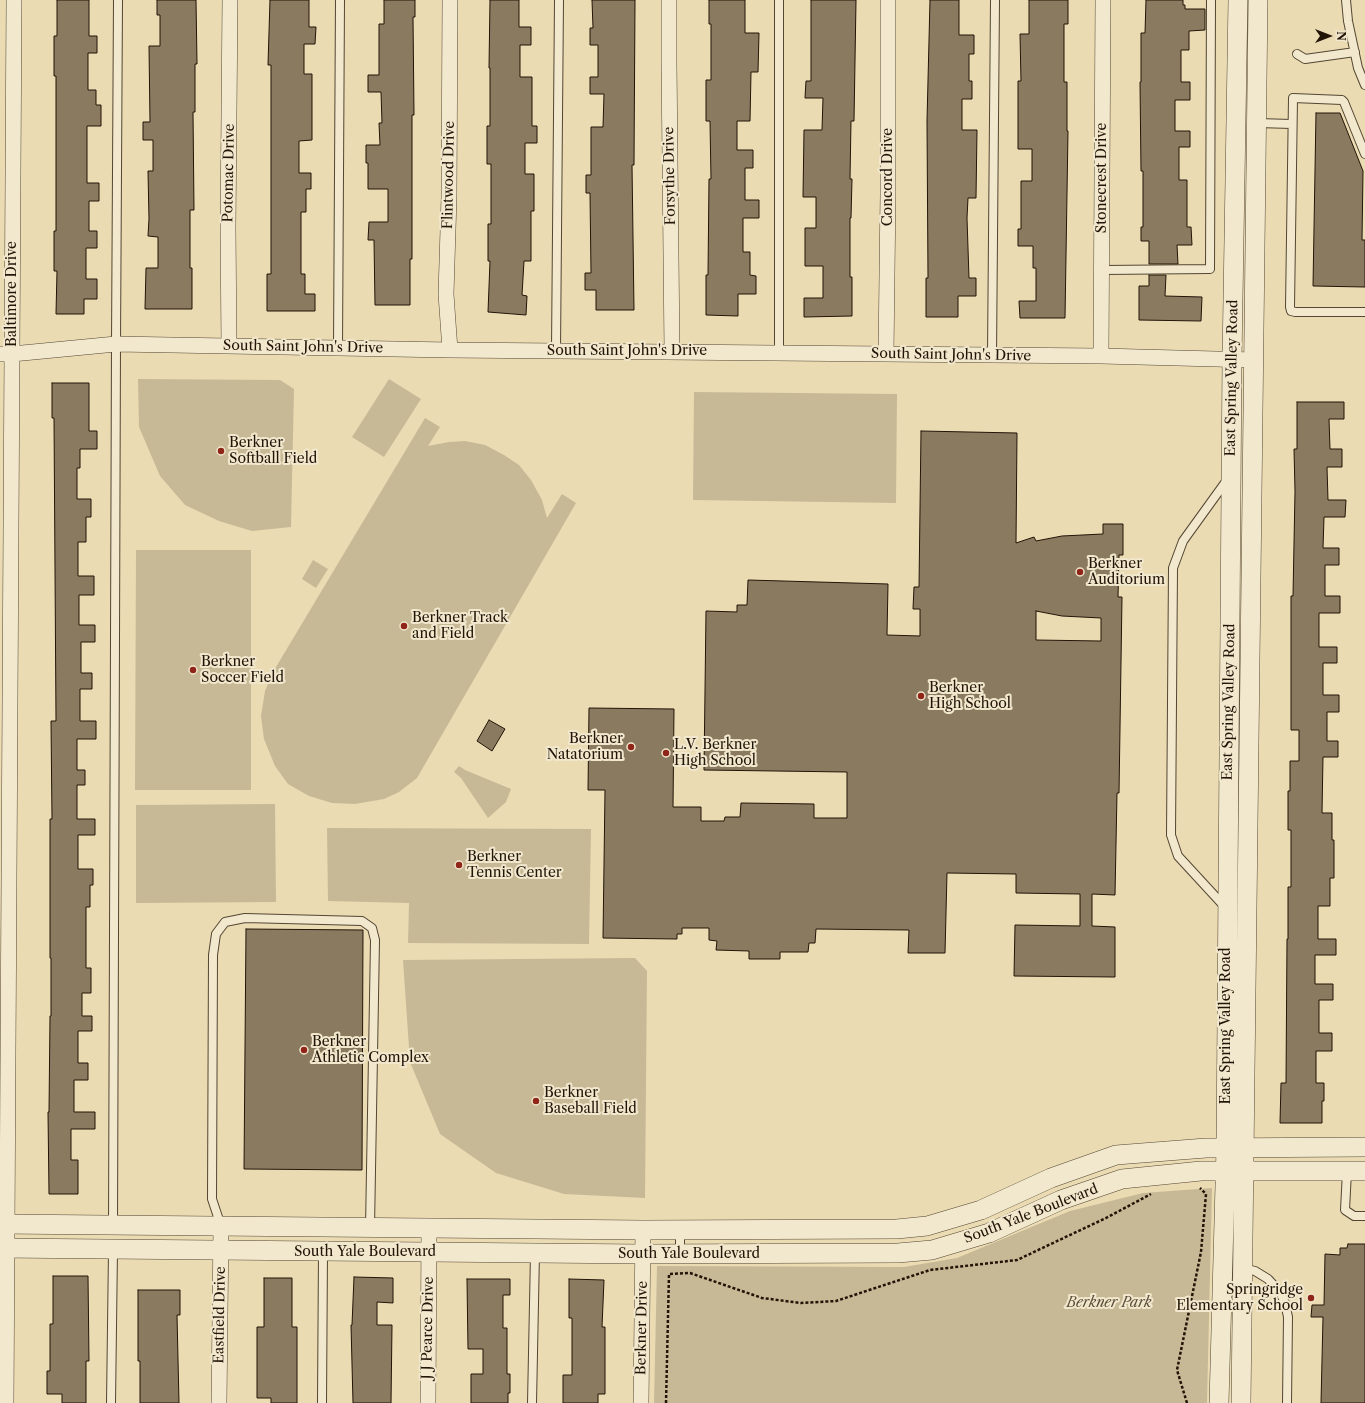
<!DOCTYPE html>
<html>
<head>
<meta charset="utf-8">
<style>
  body { margin:0 }
  #map { position:relative; width:1365px; height:1403px; overflow:hidden; background:#eadbb3; font-family:"Libre Caslon Text",serif }
  canvas { display:block }
  .north { position:absolute; left:1309px; top:16px; width:40px; height:40px; -webkit-text-stroke:3px #f1e8ce; paint-order:stroke; rotate:90deg; font-size:11px; font-weight:700; line-height:16px; text-align:center; color:#221407 }
  .north::after { content:''; display:block; margin:auto; width:14px; height:18px; background:#221407; clip-path:polygon(50% 0,100% 100%,50% 72%,0 100%) }
</style>
</head>
<body>
<div id="map">
<canvas width="1365" height="1403"></canvas>
<div class="north">N</div>
</div>
<script>
const ctx = document.querySelector('canvas').getContext('2d');
ctx.lineJoin = 'round';
function fill(path, color) {
  ctx.fillStyle = color;
  ctx.fill(path, 'evenodd');
}
function shape(rows) {
  const path = new Path2D();
  for (const r of rows) {
    path.moveTo(r[0], r[1]);
    for (let i = 2; i < r.length; i += 2) path.lineTo(r[i], r[i + 1]);
  }
  return path;
}
function stroke(path, color, width, dash) {
  ctx.strokeStyle = color;
  ctx.lineWidth = width;
  ctx.lineCap = dash ? 'butt' : 'round';
  ctx.setLineDash(dash || []);
  ctx.stroke(path);
}
function write(font, color, halo, rows, align = 'center') {
  ctx.font = font + ' "Libre Caslon Text",serif';
  ctx.lineWidth = 4;
  ctx.setLineDash([]);
  ctx.textBaseline = 'middle';
  ctx.strokeStyle = halo;
  ctx.fillStyle = color;
  for (const [text, x, y, turn = 0] of rows) {
    ctx.save();
    ctx.translate(x, y);
    ctx.rotate((+turn || 0) * Math.PI / 180);
    ctx.textAlign = isNaN(turn) ? turn : align;
    if (halo) ctx.strokeText(text, 0, 0);
    ctx.fillText(text, 0, 0);
    ctx.restore();
  }
}
fill(shape([
  [138,379,280,380,294,389,291,527,252,531,219,521,185,505,160,476,139,427],
  [389,379,421,399,384,457,352,437],
  [694,392,897,394,896,503,693,500],
  [425,418,440,427,428,446,449,442,465,441,485,445,504,455,519,465,531,480,542,500,547,518,562,494,576,503,417,778,399,792,384,799,355,804,332,803,309,796,288,784,275,766,264,739,261,716,265,691,273,672],
  [136,550,251,550,251,790,135,790],
  [313,560,328,569,316,588,302,579],
  [459,766,465,770,511,789,506,802,488,818,461,778,454,772],
  [275,804,276,902,136,903,136,805],
  [327,828,591,829,589,944,408,943,409,903,328,901],
  [635,958,647,971,645,1198,564,1194,496,1173,440,1134,410,1062,403,960],
  [1212,1188,1207,1403,654,1403,657,1266,904,1267,957,1258,1070,1211,1143,1193]
]), '#c8b996');
const building = shape([
  [57,0,89,0,89,36,97,36,97,53,88,53,88,90,96,90,96,105,101,105,101,126,87,126,87,183,99,183,99,201,89,201,89,231,97,231,97,248,86,248,86,279,97,279,97,299,84,299,84,314,56,314,57,271,54,271,54,231,56,231,56,76,54,76,54,36,57,36,57,0],
  [157,0,196,0,197,64,195,64,195,112,193,112,194,210,190,210,190,268,192,268,192,309,145,309,146,268,158,268,158,237,148,236,149,219,148,171,153,171,153,140,143,140,143,122,150,122,149,46,160,46,160,15,157,15,157,0],
  [270,0,309,0,309,27,316,27,315,44,304,44,304,74,312,74,312,140,299,141,299,173,311,173,311,189,306,189,306,212,301,212,301,274,305,274,305,294,315,294,315,311,267,311,267,274,271,274,271,65,268,65,270,0],
  [384,0,415,0,415,17,413,17,414,115,412,115,412,259,410,259,410,305,375,305,374,240,368,240,369,222,388,222,388,189,368,189,368,163,366,163,366,145,380,145,379,123,382,123,381,92,368,92,368,75,379,75,379,24,384,24,384,0],
  [490,0,519,0,519,27,531,27,531,45,520,45,520,77,532,77,532,126,537,126,537,143,525,143,525,174,534,174,534,211,531,211,531,261,524,261,522,295,527,296,526,315,488,312,490,261,488,261,488,224,491,224,491,164,487,164,487,126,490,126,490,68,489,68,490,0],
  [592,0,635,0,634,165,632,165,634,310,596,310,596,290,585,290,585,273,591,273,590,193,586,193,586,175,591,175,591,127,603,127,604,94,590,94,590,77,598,77,598,45,590,45,590,28,593,28,592,0],
  [709,0,745,0,745,33,759,33,758,72,751,72,750,121,737,121,737,150,753,150,753,168,745,168,745,200,759,200,759,218,743,218,743,252,750,252,750,275,756,276,756,294,738,294,738,316,706,315,706,275,708,275,709,179,711,179,710,121,706,121,706,80,711,80,711,24,709,24,709,0],
  [811,0,856,0,854,121,851,121,850,179,852,179,851,218,850,218,850,277,852,277,852,316,804,317,804,298,823,298,823,266,805,266,805,228,816,228,816,197,803,197,804,130,822,130,823,98,805,98,806,81,811,81,811,0],
  [930,0,959,0,959,35,974,35,974,54,969,54,969,81,972,81,972,99,962,99,962,130,977,130,976,198,968,198,967,218,969,278,976,278,976,296,958,296,958,317,926,317,926,278,928,278,927,121,930,0],
  [1029,0,1068,0,1068,24,1064,24,1064,82,1067,82,1067,131,1068,131,1065,318,1020,318,1019,301,1036,301,1036,268,1033,268,1033,246,1018,246,1018,229,1021,229,1021,181,1032,181,1032,149,1018,149,1018,81,1021,81,1020,34,1029,34,1029,0],
  [1146,0,1183,0,1183,5,1185,5,1185,9,1205,9,1205,30,1189,31,1189,50,1181,50,1181,82,1190,82,1190,100,1175,100,1175,131,1190,131,1190,147,1179,147,1179,180,1187,180,1187,227,1191,227,1192,245,1177,245,1178,264,1149,264,1149,241,1141,241,1141,227,1143,227,1143,171,1141,171,1140,82,1141,82,1141,33,1145,33,1146,0],
  [1316,113,1340,113,1363,171,1362,240,1365,240,1365,287,1313,286,1316,113],
  [1149,275,1166,275,1165,296,1202,297,1201,321,1139,320,1139,286,1149,286,1149,275],
  [52,383,89,383,89,431,97,431,97,449,80,449,80,468,77,468,77,499,91,499,91,517,86,517,86,542,78,542,78,576,94,576,94,595,79,595,79,625,95,625,95,642,81,642,81,673,92,673,92,689,80,689,80,721,96,721,96,739,77,739,77,770,85,770,85,785,77,785,77,819,95,819,95,835,78,835,78,869,93,869,93,885,90,885,90,907,86,907,86,968,91,968,91,993,82,993,82,1016,92,1016,92,1031,78,1031,78,1063,88,1063,88,1080,74,1080,74,1112,95,1112,95,1129,71,1129,71,1160,78,1160,78,1194,49,1194,48,1112,49,1112,50,1016,51,1016,51,958,50,958,50,819,52,819,51,721,56,721,54,418,52,418,52,383],
  [1297,402,1344,402,1344,419,1329,419,1330,449,1342,449,1342,467,1327,467,1328,500,1346,500,1345,517,1324,517,1323,548,1339,548,1339,565,1325,565,1325,596,1340,596,1340,613,1319,613,1319,647,1337,647,1337,663,1323,663,1323,695,1339,695,1339,712,1327,712,1327,741,1338,741,1338,757,1323,757,1322,813,1332,813,1332,840,1334,840,1334,878,1330,878,1330,906,1318,906,1318,939,1336,939,1336,955,1315,955,1315,984,1333,984,1333,1000,1319,1000,1319,1033,1332,1033,1332,1051,1316,1051,1316,1083,1324,1083,1324,1101,1322,1101,1322,1123,1280,1123,1281,1083,1286,1083,1287,939,1288,939,1288,887,1291,887,1291,830,1288,830,1288,791,1290,791,1290,761,1299,761,1299,730,1291,730,1291,596,1293,596,1295,491,1294,449,1297,449,1297,402],
  [921,431,1017,433,1016,543,1034,537,1036,541,1062,536,1103,534,1103,524,1123,524,1123,555,1119,555,1118,597,1122,597,1119,793,1117,793,1115,895,1092,894,1092,926,1115,927,1115,977,1014,976,1015,925,1080,926,1080,894,1016,893,1016,874,947,873,945,953,908,953,909,930,816,929,815,943,809,943,808,952,780,952,780,959,749,959,749,951,716,950,717,941,709,940,709,928,682,928,682,934,677,934,677,939,603,938,605,790,588,790,589,708,674,709,673,807,701,807,701,821,724,821,725,817,740,817,741,803,814,804,814,818,847,818,847,772,704,770,706,611,737,612,737,605,747,605,748,580,888,584,887,635,920,636,920,609,913,609,914,587,919,587,921,431],
  [1036,611,1062,616,1101,618,1101,641,1036,640,1036,611],
  [489,720,505,729,492,751,477,741,489,720],
  [246,929,363,930,362,1170,244,1169,246,929],
  [1348,1244,1365,1244,1365,1403,1321,1403,1323,1317,1311,1317,1312,1305,1324,1305,1325,1254,1340,1255,1340,1248,1347,1248,1348,1244],
  [53,1276,88,1276,89,1361,86,1361,86,1403,62,1403,62,1394,47,1394,47,1371,50,1371,50,1324,53,1324,53,1276],
  [354,1277,393,1278,393,1303,377,1302,377,1325,392,1325,391,1403,353,1403,351,1325,352,1325,354,1277],
  [264,1278,292,1278,292,1327,297,1327,297,1403,271,1403,271,1398,257,1398,257,1327,264,1327,264,1278],
  [467,1279,510,1279,510,1295,503,1295,503,1328,507,1328,507,1374,510,1374,510,1393,508,1393,508,1403,471,1403,471,1374,483,1374,483,1349,468,1349,467,1279],
  [569,1279,604,1280,602,1327,605,1327,605,1394,598,1394,598,1403,563,1403,563,1375,572,1375,572,1318,569,1318,569,1279],
  [138,1290,180,1290,180,1315,177,1315,179,1403,140,1403,140,1361,138,1361,138,1290]
]);
fill(building, '#8a7b60');
stroke(building, '#221407', 1);
const service = shape([
  [1346,0,1348,21,1358,68,1365,85],
  [1297,54,1305,59,1355,52],
  [1257,123,1292,124],
  [1365,154,1344,102,1342,100,1293,98,1290,307,1291,311,1295,312,1365,312],
  [1102,270,1210,269,1211,0],
  [338,347,340,0],
  [556,350,559,0],
  [779,352,779,0],
  [992,355,995,0],
  [1225,907,1178,856,1171,835,1173,568,1183,541,1227,480],
  [1347,1171,1345,1210,1354,1216,1365,1216],
  [113,1225,116,344,118,0],
  [221,1226,212,1199,213,955,216,934,225,922,245,918,362,921,372,928,375,940,370,1228],
  [680,1230,680,1254],
  [1242,1268,1255,1271,1268,1279,1280,1292,1285,1303,1288,1317,1287,1403],
  [111,1403,113,1250],
  [322,1403,323,1252],
  [532,1403,535,1253]
]);
const minor = shape([
  [669,0,669,63,672,351],
  [229,346,228,228,230,0],
  [450,350,446,294,449,197,450,0],
  [0,354,12,354,116,344,450,350,1101,356,1254,360],
  [886,354,888,194,888,0],
  [1101,356,1103,0],
  [6,1403,14,0],
  [219,1403,221,1227],
  [428,1403,429,1228],
  [641,1403,643,1230]
]);
const tertiary = shape([
  [0,1224,643,1230,897,1229,927,1226,981,1210,1051,1178,1116,1155,1206,1148,1365,1147],
  [0,1248,643,1254,898,1253,932,1250,989,1233,1061,1200,1122,1179,1201,1171,1365,1171],
  [1219,1403,1226,1149,1232,359,1238,0],
  [1241,1403,1258,0]
]);
stroke(service, '#544632', 10);
stroke(minor, '#544632', 16);
stroke(tertiary, '#544632', 20);
stroke(shape([
  [666,1403,669,1274,690,1273,762,1298,801,1303,836,1301,930,1270,1017,1260,1106,1218,1151,1194],
  [1187,1403,1177,1370,1201,1252,1206,1194,1200,1188]
]), '#221407', 2.5, [3, 2]);
stroke(service, '#f1e8ce', 8);
stroke(minor, '#f1e8ce', 15);
stroke(tertiary, '#f1e8ce', 19);
for (const [x, y, r, color] of [
  [221,451,4,"#8f2418"],
  [1080,572,4,"#8f2418"],
  [404,626,4,"#8f2418"],
  [193,670,4,"#8f2418"],
  [921,696,4,"#8f2418"],
  [631,747,4,"#8f2418"],
  [666,753,4,"#8f2418"],
  [459,865,4,"#8f2418"],
  [304,1050,4,"#8f2418"],
  [536,1101,4,"#8f2418"],
  [1311,1298,4,"#8f2418"]
]) {
  const dot = new Path2D();
  dot.arc(x, y, r, 0, 2 * Math.PI);
  ctx.fillStyle = color;
  ctx.fill(dot);
  stroke(dot, '#f1e8ce', 1.5);
}
write('14px', '#221407', '#f1e8ce', [
  ["Potomac Drive",229,173,-89],
  ["Flintwood Drive",449,175,-89],
  ["Forsythe Drive",670,176,-91],
  ["Concord Drive",888,177,-90],
  ["Stonecrest Drive",1102,178,-90],
  ["Baltimore Drive",12,294,-90],
  ["South Saint John's Drive",303,347,1],
  ["South Saint John's Drive",627,351],
  ["South Saint John's Drive",951,355,1],
  ["East Spring Valley Road",1232,378,-89],
  ["East Spring Valley Road",1229,702,-89],
  ["East Spring Valley Road",1226,1026,-90],
  ["South Yale Boulevard",1031,1214,-21],
  ["South Yale Boulevard",365,1252],
  ["South Yale Boulevard",689,1254],
  ["Eastfield Drive",220,1315,-89],
  ["J J Pearce Drive",428,1328,-89],
  ["Berkner Drive",642,1328,-89]
]);
write('14px', '#221407', '#f1e8ce', [
  ["Berkner",229,443],
  ["Softball Field",229,459],
  ["Berkner",1088,564],
  ["Auditorium",1088,580],
  ["Berkner Track",412,618],
  ["and Field",412,634],
  ["Berkner",201,662],
  ["Soccer Field",201,678],
  ["Berkner",929,688],
  ["High School",929,704],
  ["Berkner",623,739,"right"],
  ["Natatorium",623,755,"right"],
  ["L.V. Berkner",674,745],
  ["High School",674,761],
  ["Berkner",467,857],
  ["Tennis Center",467,873],
  ["Berkner",312,1042],
  ["Athletic Complex",312,1058],
  ["Berkner",544,1093],
  ["Baseball Field",544,1109],
  ["Springridge",1303,1290,"right"],
  ["Elementary School",1303,1306,"right"]
], 'left');
write('italic 14px', '#5c4e39', '#f1e8ce', [
  ["Berkner Park",1109,1303]
]);
</script>
</body>
</html>
